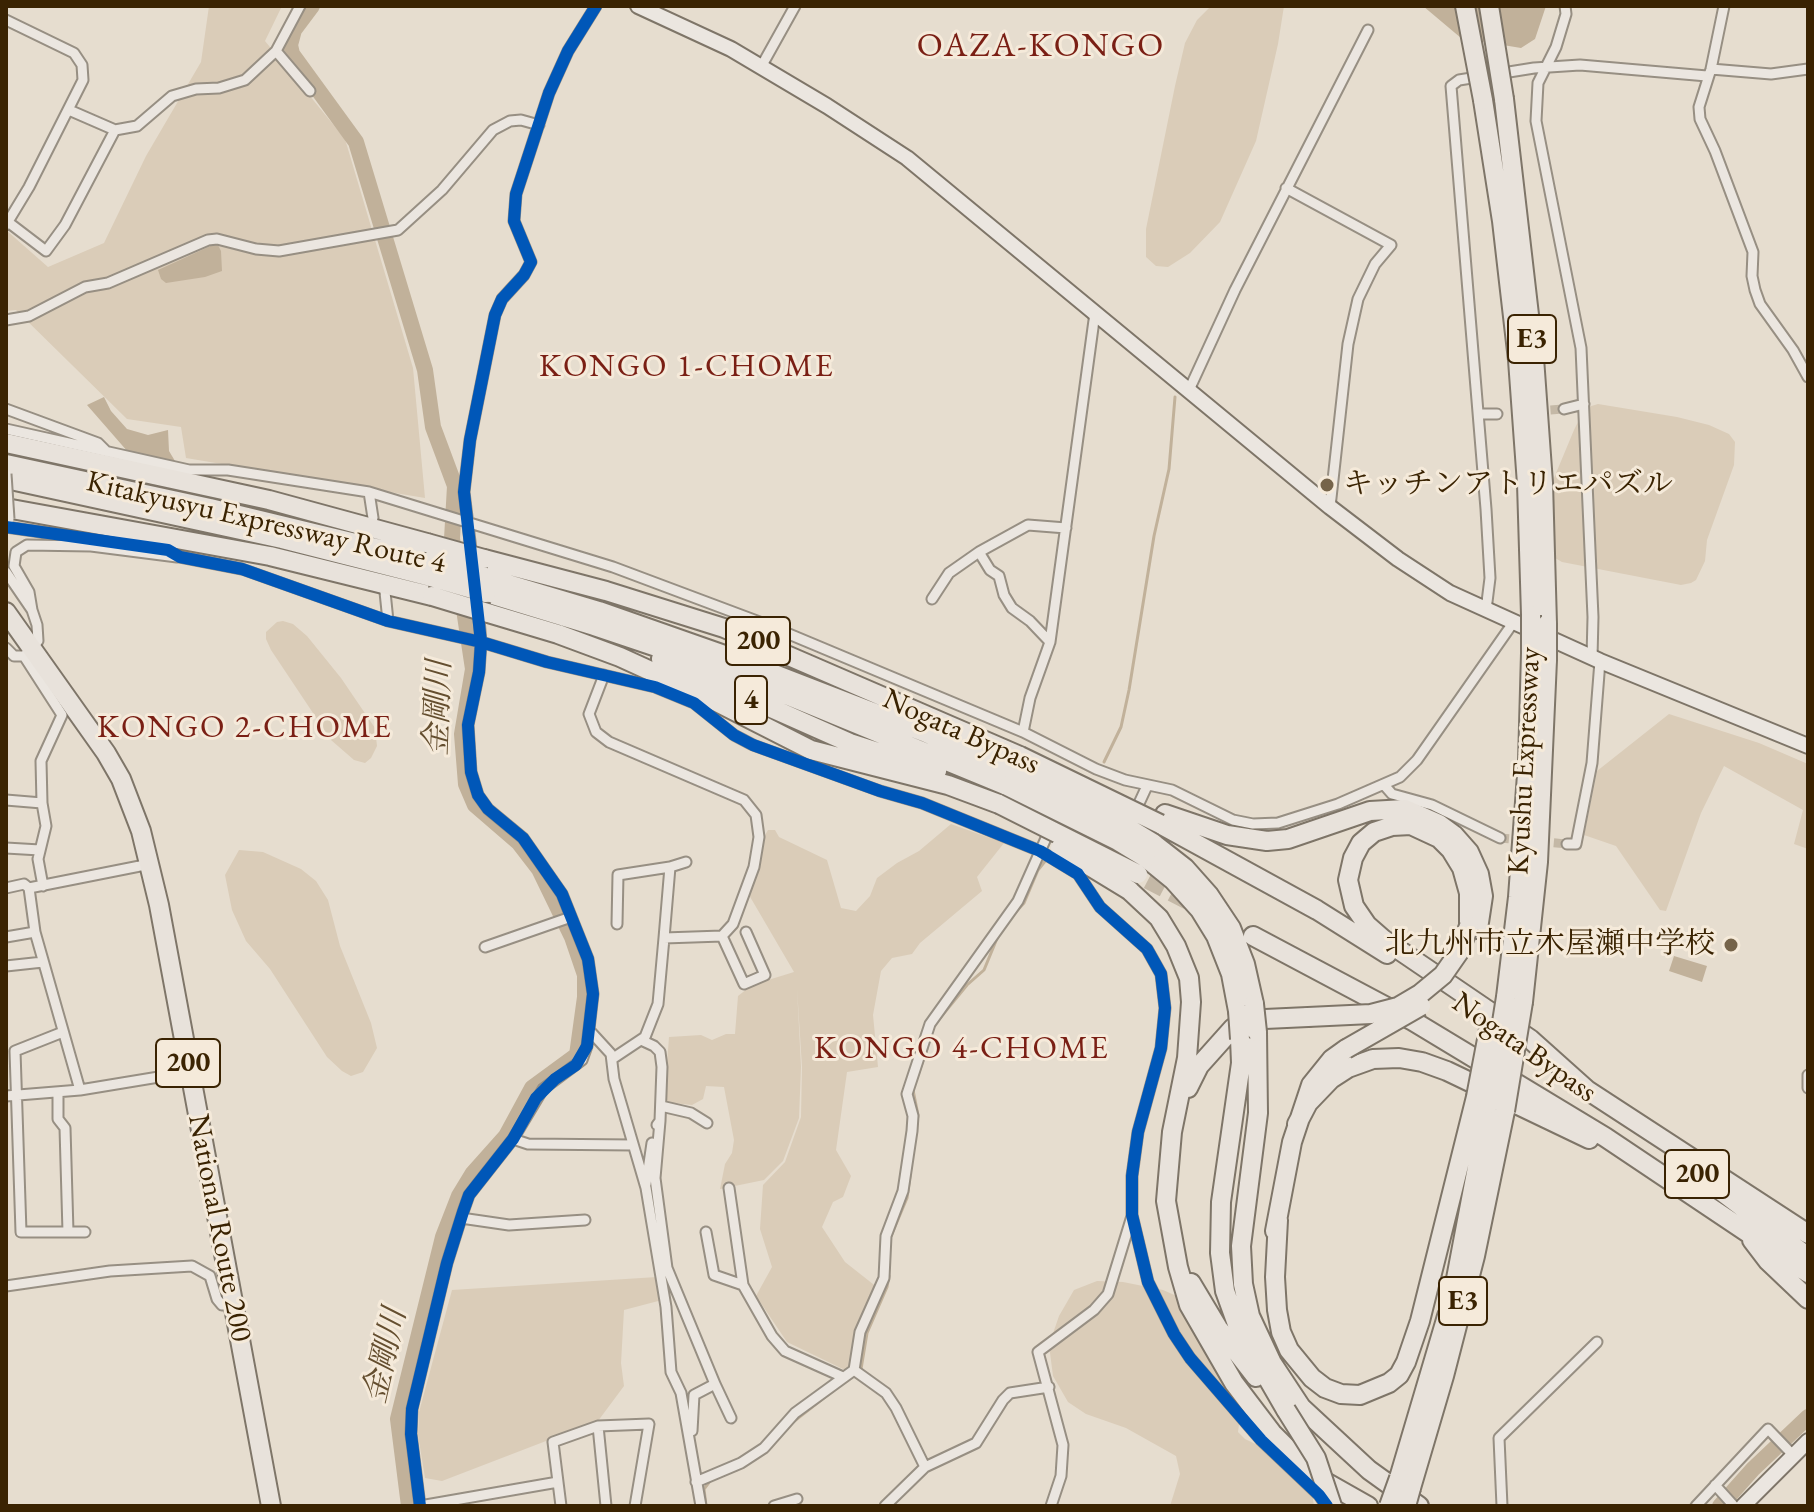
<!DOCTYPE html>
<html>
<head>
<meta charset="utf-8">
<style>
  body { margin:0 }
  #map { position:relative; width:1814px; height:1512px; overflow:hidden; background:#e6ddcf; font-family:"EB Garamond",serif }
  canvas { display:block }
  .frame { position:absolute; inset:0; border:8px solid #3a2302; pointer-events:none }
</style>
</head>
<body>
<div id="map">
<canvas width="1814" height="1512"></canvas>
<div class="frame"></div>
</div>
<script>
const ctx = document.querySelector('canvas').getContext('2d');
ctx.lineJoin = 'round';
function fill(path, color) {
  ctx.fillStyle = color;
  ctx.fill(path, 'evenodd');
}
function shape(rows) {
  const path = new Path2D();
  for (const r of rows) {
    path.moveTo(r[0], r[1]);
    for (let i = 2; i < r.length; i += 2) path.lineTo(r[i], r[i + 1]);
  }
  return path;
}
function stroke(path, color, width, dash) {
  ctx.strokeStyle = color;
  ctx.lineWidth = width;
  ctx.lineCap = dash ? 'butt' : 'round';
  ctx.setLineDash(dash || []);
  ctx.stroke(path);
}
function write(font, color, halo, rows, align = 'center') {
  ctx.font = font + ' "EB Garamond","Noto Serif JP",serif';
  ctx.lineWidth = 6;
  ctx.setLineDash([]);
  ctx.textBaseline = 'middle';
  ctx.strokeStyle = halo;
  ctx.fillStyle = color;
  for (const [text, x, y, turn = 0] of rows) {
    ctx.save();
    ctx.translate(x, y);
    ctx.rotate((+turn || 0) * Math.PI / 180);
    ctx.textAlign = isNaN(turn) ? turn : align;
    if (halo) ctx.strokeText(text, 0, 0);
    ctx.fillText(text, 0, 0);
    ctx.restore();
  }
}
fill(shape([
  [209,6,282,6,265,41,345,139,413,368,425,498,186,458,181,427,127,419,16,310,6,311,6,230,48,267,104,243,146,156,201,62],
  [1211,6,1284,6,1278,44,1256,141,1220,222,1190,253,1168,267,1156,266,1146,257,1146,229,1175,86,1185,43,1197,20],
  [1598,404,1677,417,1709,425,1729,434,1735,442,1734,465,1707,540,1705,561,1696,580,1691,583,1681,585,1562,562,1536,547,1539,514,1574,430,1585,408],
  [283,621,293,624,307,636,341,678,375,728,377,746,371,758,365,763,354,760,331,740,271,650,266,639,266,632,277,622],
  [1669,714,1759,743,1808,764,1808,849,1794,844,1803,810,1724,766,1701,813,1666,911,1660,910,1616,846,1584,835,1597,771],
  [951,824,1004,843,977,877,982,891,920,943,912,954,892,958,881,971,873,1015,878,1067,847,1072,836,1150,851,1176,843,1197,833,1202,822,1227,845,1262,878,1288,851,1367,845,1370,787,1342,756,1296,772,1267,760,1229,763,1185,785,1162,801,1117,802,1067,797,988,801,1067,799,1118,783,1161,764,1180,720,1189,725,1164,732,1153,734,1140,724,1087,706,1086,703,1099,692,1105,664,1102,669,1037,701,1035,712,1040,726,1034,735,1034,738,996,752,985,794,972,749,895,758,871,764,837,768,830,775,830,779,837,827,860,841,908,856,911,870,896,877,878,897,863,919,851],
  [239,850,263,852,301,869,316,881,328,900,340,946,371,1023,377,1048,363,1072,351,1076,342,1071,327,1057,270,969,246,941,232,910,225,875],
  [657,1277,662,1300,624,1310,621,1363,624,1386,598,1421,442,1481,425,1478,418,1435,419,1412,452,1290],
  [1097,1281,1123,1282,1163,1290,1229,1319,1246,1373,1238,1432,1245,1439,1289,1460,1309,1474,1314,1506,1170,1506,1180,1474,1176,1456,1126,1428,1086,1414,1068,1402,1053,1376,1049,1345,1059,1316,1074,1290]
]), '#daccb8');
fill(shape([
  [1423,6,1546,6,1535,39,1521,48,1461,38],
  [217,243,221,251,222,271,205,277,166,283,161,279,158,270],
  [104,397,111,411,127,429,148,435,168,430,169,451,175,461,179,484,184,494,129,497,137,480,128,452,87,405],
  [1674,956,1707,966,1702,982,1669,971]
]), '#c1b19a');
stroke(shape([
  [1104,762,1121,727,1129,690,1154,536,1169,469,1175,397],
  [1014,914,1024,903,1038,870,1046,860],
  [936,1023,967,985,984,970,998,936],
  [918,1075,927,1049],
  [913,1090,918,1115,915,1137],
  [889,1241,907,1198,910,1176],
  [769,1449,793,1422,861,1369,867,1333,887,1287,889,1276],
  [717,1478,739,1468],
  [706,1506,704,1489,710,1481]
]), '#c1b19a', 3);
stroke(shape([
  [312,6,294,30,290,45,292,54,356,142,425,370,433,427,455,486,452,539,456,561],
  [409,1506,398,1419,443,1237,459,1196,473,1173,506,1136,532,1088,577,1055,585,997,585,975,572,937,539,869,519,843,475,805,466,784,462,734,473,669,462,596],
  [1720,1506,1753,1469,1808,1417]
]), '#c1b19a', 16);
stroke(shape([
  [1537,411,1564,409],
  [1500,838,1567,844]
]), '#c4b8a6', 9, [9, 4.5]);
stroke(shape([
  [1148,880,1194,904]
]), '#c4b8a6', 18, [18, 9]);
const street = shape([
  [1565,6,1566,14,1556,47,1538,83,1536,121,1581,348,1593,617,1592,658],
  [1724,6,1711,69,1699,107,1700,119,1715,151,1753,252,1752,276,1755,290,1760,304,1793,350,1808,377],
  [6,20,74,53,82,65,83,80,29,187,6,225],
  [276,51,310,91],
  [761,67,795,6],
  [1711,69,1771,74,1808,69],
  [69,110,115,130,137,126,172,96,196,89,219,88,245,80,276,51,300,6],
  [1286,188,1391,245,1375,264,1358,299,1348,344,1330,507],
  [8,222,46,251,65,225,115,130],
  [6,320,29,316,85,287,108,283,208,240,217,239,256,249,279,251,398,230,442,190,493,130,510,121,521,120,539,125],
  [1189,390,1235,290,1368,30],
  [6,409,98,443,106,451],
  [1564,409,1584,404],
  [1480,414,1497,414],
  [6,429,189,470,228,470,369,492,613,567,765,624,1023,732,1096,769,1125,780,1172,790,1233,820,1253,824,1278,823,1338,804,1400,777,1417,760,1513,623],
  [369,492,373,518],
  [6,527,168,550,180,557,242,569,388,621,481,642,547,662,655,687,694,703,734,735,753,745,880,791,922,803,1040,851,1078,874,1100,907,1147,949,1161,974,1165,1008,1161,1048,1138,1132,1132,1176,1132,1215,1148,1282,1174,1334,1190,1358,1261,1440,1319,1495,1325,1504],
  [472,558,464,492,470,440,495,315,502,299,524,275,531,262,514,221,516,194,549,93,568,51,596,6],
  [6,572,32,610,37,625,38,641,24,656,14,656,6,648],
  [385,592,388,621],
  [932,599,949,573,979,552],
  [32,610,29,592,14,566,16,552,27,545,91,546,177,557],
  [1486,610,1490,578,1486,509,1451,86,1459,80,1534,68,1580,65,1707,76],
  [1050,642,1030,621,1012,608,1004,595,999,576,990,570,979,552,1028,525,1066,528],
  [24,656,62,715,41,761,42,803,46,826,38,859,43,886],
  [604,675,589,714,596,732,609,742,744,800,756,815,759,837,754,867,733,924,722,936,664,938,658,1004,645,1037,612,1059],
  [1023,732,1030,698,1050,642,1095,313],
  [1385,786,1392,794,1432,805,1500,838],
  [6,800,42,803],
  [1135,812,1147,786],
  [1567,844,1576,844,1592,763,1600,661],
  [6,848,40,850],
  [150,864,29,888,35,932,80,1090,189,1072],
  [670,867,686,862],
  [6,888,24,884,29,888],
  [617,924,618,875,670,867,664,938],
  [722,936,744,984,765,975,746,932],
  [6,937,35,932],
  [485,947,571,917],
  [6,966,43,962],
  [589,1030,611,1054,614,1079,646,1188,666,1307,671,1372,681,1393,701,1506],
  [641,1040,654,1046,660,1052,662,1067,660,1121,657,1125],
  [1808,1075,1808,1088],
  [58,1092,58,1119,65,1128,68,1232,21,1232,15,1051,63,1032],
  [6,1096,80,1090],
  [661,1106,691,1113,707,1123],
  [660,1121,655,1178,667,1268,715,1384],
  [513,1139,528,1144,633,1145],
  [646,1184,652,1143],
  [729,1188,743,1285,772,1336,785,1351,843,1377],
  [461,1218,509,1225,585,1220],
  [68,1232,85,1232],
  [706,1232,714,1275,743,1285],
  [6,1286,110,1271,192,1266,210,1276,217,1299,222,1305,234,1304],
  [854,1370,886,1393,896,1408,925,1467,885,1506],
  [598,1426,606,1506],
  [692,1431,694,1395,715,1384,731,1418],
  [925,1467,976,1443,1003,1400,1010,1393,1049,1387],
  [696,1482,741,1463,764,1448,795,1413,854,1370,860,1332,884,1278,886,1236,903,1191,912,1131,913,1116,907,1094,930,1024,1018,901,1059,809],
  [1715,1485,1734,1506],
  [420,1506,411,1434,412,1409,447,1263,463,1212,469,1195,513,1139,543,1089,582,1060,587,1046,593,994,588,959,562,894,523,838,488,809,478,795,471,772,468,725,479,672,481,642,478,608],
  [420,1506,558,1482],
  [561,1506,553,1442,598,1426,649,1424,635,1506],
  [774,1506,797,1499],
  [1051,1506,1061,1476,1063,1445,1038,1352,1094,1310,1108,1294,1132,1216],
  [1502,1506,1499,1438,1597,1342],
  [1696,1506,1768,1429,1793,1455]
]);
const secondary = shape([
  [638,6,731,49,827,106,907,158,1330,507,1398,559,1450,593,1600,661,1808,746],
  [1743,1506,1808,1441]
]);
const highway = shape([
  [1504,99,1534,358,1543,483,1547,624],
  [1483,100,1502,221,1518,360,1527,484,1531,615],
  [6,443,269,500,427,543],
  [6,464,210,508,430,561],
  [6,479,282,539,431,577],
  [6,508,270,556,432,596],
  [484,559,606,591,724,628,1020,756],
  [485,577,599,611,730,657,924,732,1013,772],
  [486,593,594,626,728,671,1007,786],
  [6,612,106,753,121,779,141,831,159,905,271,1506],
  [488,613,558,634,620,657,701,694,811,750,948,785,999,804],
  [661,659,850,743,937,771],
  [1165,814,1227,835,1267,841,1288,839,1370,811,1405,809,1439,824,1454,835,1469,852,1479,874,1483,896,1478,929],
  [1160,824,1317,910,1387,954],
  [1153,843,1185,868,1209,895,1231,928,1245,964,1254,1004],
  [1146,858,1173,880,1200,910,1216,936,1231,974,1238,1011],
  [1129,890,1159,918,1176,946,1189,978,1191,1002,1187,1058,1172,1132,1166,1201,1178,1267,1189,1305,1234,1383,1272,1433,1315,1476,1368,1506],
  [1469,926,1469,893,1462,868,1451,850,1439,838,1411,825,1392,826,1374,832,1361,843,1353,858,1348,880,1354,906,1367,925,1383,939,1530,1039,1587,1090,1808,1234],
  [1253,936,1413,1021,1605,1137,1808,1273],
  [1506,997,1518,897,1528,761,1531,653],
  [1523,1002,1538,862,1547,660],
  [1257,1032,1258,1113,1241,1246,1243,1284,1250,1316,1272,1363,1301,1407,1369,1470,1419,1506],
  [1240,1039,1241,1063,1221,1202,1220,1253,1225,1291,1238,1327,1286,1410],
  [1188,1088,1199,1066,1233,1028,1265,1019,1308,1017],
  [1297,1124,1308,1103,1331,1079,1348,1068,1373,1059,1399,1058,1422,1062,1447,1071,1589,1139],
  [1721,1191,1808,1257],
  [1278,1220,1275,1277,1277,1310,1281,1332,1289,1350,1312,1378,1325,1388,1341,1394,1360,1395,1389,1383,1399,1375,1406,1362,1420,1321,1476,1097],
  [1275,1231,1292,1142,1311,1085,1332,1059,1346,1049],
  [1752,1240,1768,1261,1808,1299],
  [1191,1283,1218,1328,1256,1377],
  [1455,1284,1489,1104],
  [1399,1478,1447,1316],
  [1411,1488,1444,1376,1475,1256,1505,1111]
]);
stroke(street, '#978f83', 13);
stroke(secondary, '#7e7568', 18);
stroke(highway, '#7e7568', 22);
stroke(street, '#ebe6e0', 9);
stroke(secondary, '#ebe6e0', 14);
stroke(highway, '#e8e2db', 18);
const streetBridge = shape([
  [6,474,9,519]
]);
const highwayBridge = shape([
  [1465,6,1483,100],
  [1489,6,1504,99],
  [427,543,484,559],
  [430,561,485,577],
  [431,577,486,593],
  [432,596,488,613],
  [1531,653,1531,615],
  [1547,660,1547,624],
  [1020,756,1160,824],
  [1013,772,1125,826,1153,843],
  [1007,786,1118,841,1146,858],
  [999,804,1138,874],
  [1060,848,1129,890],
  [1254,1004,1257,1032],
  [1238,1011,1240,1039],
  [1308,1017,1371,1014,1398,1007,1420,994,1443,975,1459,952,1469,926],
  [1346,1049,1421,1006],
  [1476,1097,1489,1029],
  [1489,1104,1506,997],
  [1505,1111,1523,1002],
  [1286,1410,1316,1458,1332,1506],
  [1389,1506,1399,1478],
  [1406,1506,1411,1488]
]);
stroke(streetBridge, '#978f83', 13, []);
stroke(highwayBridge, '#7e7568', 22, []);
stroke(streetBridge, '#ebe6e0', 9);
stroke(highwayBridge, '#e8e2db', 18);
stroke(shape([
  [6,527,168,550,180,557,242,569,388,621,481,642,547,662,655,687,694,703,734,735,753,745,880,791,922,803,1040,851,1078,874,1100,907,1147,949,1161,974,1165,1008,1161,1048,1138,1132,1132,1176,1132,1215,1148,1282,1174,1334,1190,1358,1261,1440,1319,1495,1327,1506],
  [420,1506,411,1434,412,1409,447,1263,463,1212,469,1195,513,1139,536,1098,555,1079,576,1065,587,1046,593,994,588,959,562,894,523,838,488,809,478,795,471,772,468,725,479,672,481,642,464,492,470,440,495,315,502,299,524,275,531,262,514,221,516,194,549,93,568,51,596,6]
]), '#0057b8', 12);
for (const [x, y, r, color] of [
  [1327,485,8,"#76644a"],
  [1731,945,8,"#76644a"]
]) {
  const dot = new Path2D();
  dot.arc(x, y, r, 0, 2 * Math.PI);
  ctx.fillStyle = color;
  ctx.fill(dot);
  stroke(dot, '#f5eada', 3);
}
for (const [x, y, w] of [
  [1532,339,48],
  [758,641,64],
  [751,700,32],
  [188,1063,64],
  [1697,1174,64],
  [1463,1301,48]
]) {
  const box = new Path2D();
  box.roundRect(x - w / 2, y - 24, w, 48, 6);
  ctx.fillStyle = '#f5eada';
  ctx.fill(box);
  stroke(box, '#3a2302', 2);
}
write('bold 28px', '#3a2302', null, [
  ["E3",1532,339],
  ["200",758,641],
  ["4",751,700],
  ["200",188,1063],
  ["200",1697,1174],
  ["E3",1463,1301]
]);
write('30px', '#3a2302', '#f5eada', [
  ["キッチンアトリエパズル",1343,485],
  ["北九州市立木屋瀬中学校",1715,945,"right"]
], 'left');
write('30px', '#3a2302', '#f5eada', [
  ["Kitakyusyu Expressway Route 4",266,523,13],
  ["Nogata Bypass",961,732,24],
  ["Kyushu Expressway",1525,761,-87],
  ["Nogata Bypass",1524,1048,35],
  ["National Route 200",219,1228,79]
]);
ctx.letterSpacing = '2px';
write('32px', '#7a1f14', '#f5eada', [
  ["KONGO 1-CHOME",687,367],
  ["KONGO 2-CHOME",245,728],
  ["KONGO 4-CHOME",962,1049]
]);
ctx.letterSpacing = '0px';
write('italic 32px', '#644e2f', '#f5eada', [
  ["金剛川",439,708,-88],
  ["金剛川",386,1356,-77]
]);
ctx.letterSpacing = '2px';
write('34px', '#7a1f14', '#f5eada', [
  ["OAZA-KONGO",1041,47]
]);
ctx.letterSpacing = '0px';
</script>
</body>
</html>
